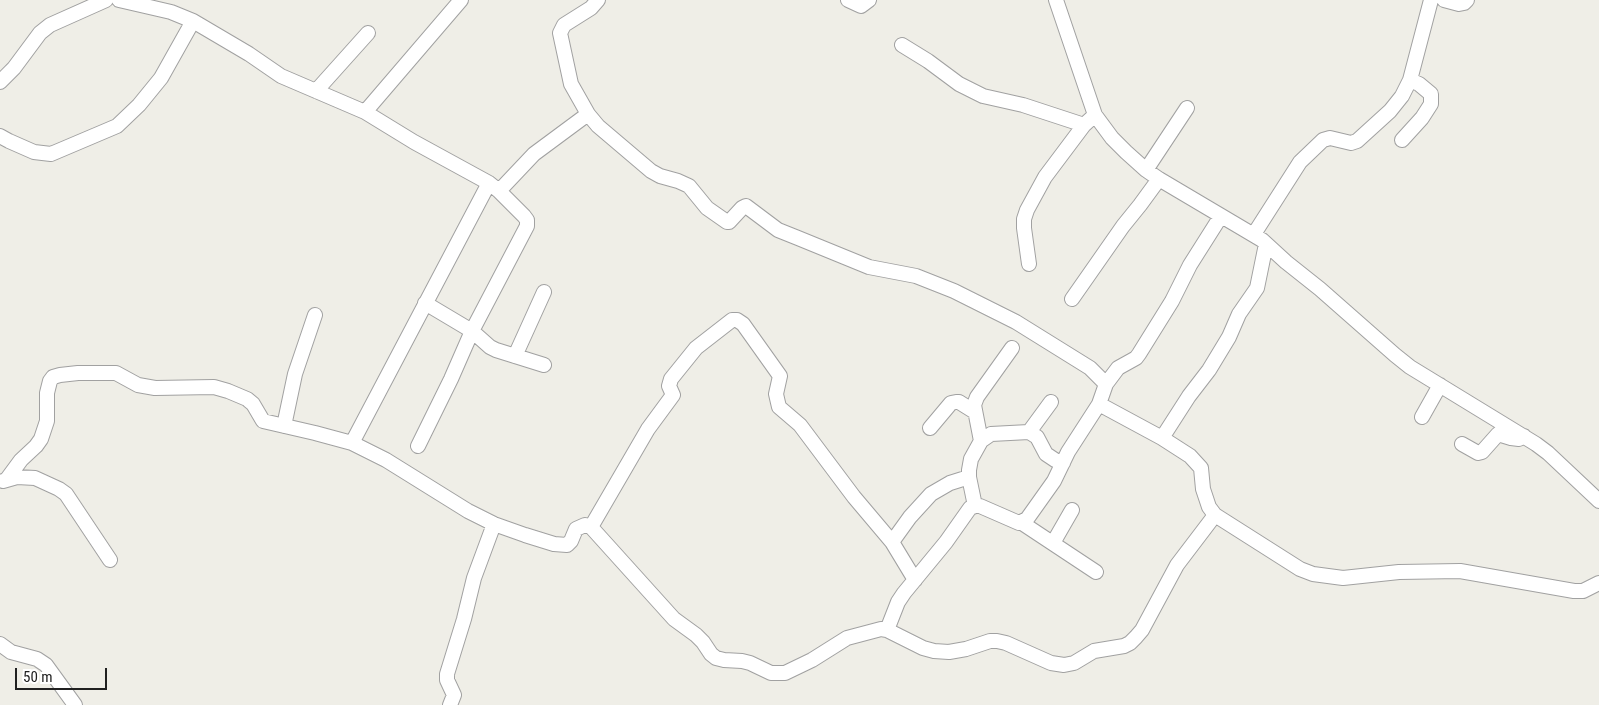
<!DOCTYPE html>
<html>
<head>
<meta charset="utf-8">
<style>
  body { margin:0 }
  #map { position:relative; width:1599px; height:705px; overflow:hidden; background:#efeee7; font-family:"Roboto Condensed",sans-serif }
  canvas { display:block }
  .scale { position:absolute; left:15px; top:668px; width:92px; height:22px; box-sizing:border-box; border:2px solid #202020; border-top:0; padding-left:6px; font-size:15px; line-height:18px; white-space:nowrap; color:#202020; -webkit-text-stroke:4px #fff; paint-order:stroke }
</style>
</head>
<body>
<div id="map">
<canvas width="1599" height="705"></canvas>
<div class="scale">50 m</div>
</div>
<script>
const ctx = document.querySelector('canvas').getContext('2d');
ctx.lineJoin = 'round';
function shape(rows) {
  const path = new Path2D();
  for (const r of rows) {
    path.moveTo(r[0], r[1]);
    for (let i = 2; i < r.length; i += 2) path.lineTo(r[i], r[i + 1]);
  }
  return path;
}
function stroke(path, color, width, dash) {
  ctx.strokeStyle = color;
  ctx.lineWidth = width;
  ctx.lineCap = dash ? 'butt' : 'round';
  ctx.setLineDash(dash || []);
  ctx.stroke(path);
}
const minor = shape([
  [119,0,171,12,193,21,249,54,281,76,365,112,414,142,489,183,499,191,534,154,588,114,598,126,651,171,660,176,678,181,689,186,707,208,727,222,729,222,742,208,746,206,778,230,798,238,869,267,916,276,954,291,1016,322,1090,368,1106,384],
  [848,0,861,6,869,0],
  [1056,0,1095,115,1112,138,1126,152,1146,170,1159,179,1262,240,1286,262,1320,289,1395,355,1410,367,1536,444,1548,453,1599,501],
  [1444,0,1459,4,1464,3,1467,0],
  [902,45,928,61,959,84,983,96,1023,105,1084,125,1095,115],
  [0,82,14,68,40,33,50,25,106,0],
  [316,91,368,33],
  [365,112,461,0],
  [588,114,571,84,560,33,564,25,591,8,598,0],
  [0,136,9,141,34,152,51,154,117,126,139,105,161,78,193,21],
  [1402,140,1422,118,1431,104,1431,94,1419,84,1410,80],
  [1146,170,1187,108],
  [489,183,352,443,386,460,468,511,494,524,525,535,554,544,567,545,571,541,576,529,585,525,591,527,674,619,696,635,703,642,711,654,716,658,724,660,742,661,750,663,771,673,785,673,812,660,847,638,881,629,887,630,923,648,934,651,949,652,966,649,990,641,997,641,1006,643,1051,663,1064,665,1074,663,1094,651,1124,646,1130,643,1136,637,1142,630,1177,565,1215,515],
  [1254,234,1300,162,1323,140,1330,138,1351,143,1357,141,1390,111,1402,96,1410,80,1431,0],
  [1029,264,1024,228,1024,219,1027,210,1045,177,1084,125],
  [1072,299,1123,226,1140,205,1159,179],
  [425,303,472,331,490,347,496,350,544,365],
  [515,356,544,292],
  [1099,404,1106,384,1118,368,1136,358,1139,354,1172,301,1190,265,1221,216],
  [1422,417,1440,385],
  [284,426,295,374,315,315],
  [930,428,951,403,956,402,959,402,975,412],
  [1029,432,1051,402],
  [1162,438,1189,396,1209,370,1229,337,1239,314,1257,288,1266,244],
  [981,441,991,434,1029,432,1037,437,1046,454,1055,460,1063,463],
  [1462,444,1478,453,1482,452,1498,434,1511,438,1519,439,1524,436],
  [418,446,451,379,472,331,527,226,527,220,524,216,499,191],
  [7,479,21,460,36,446,41,439,47,421,47,393,50,381,53,377,60,375,78,373,116,373,138,385,155,388,214,387,228,391,247,399,253,404,263,421,315,433,352,443],
  [3,481,17,477,35,478,59,489,66,494,110,560],
  [975,506,969,477,969,470,971,459,981,441,974,405,977,397,1012,348],
  [1022,523,1096,572],
  [591,527,648,429,673,395,669,386,671,379,696,348,732,320,737,320,743,324,780,376,776,394,779,407,800,425,854,497,892,542,915,580],
  [892,542,910,517,931,494,950,483,969,477],
  [1053,543,1072,510],
  [887,630,898,602,904,593,946,542,970,508,975,506,980,506,1019,523,1027,519,1054,481,1068,452,1099,404,1162,438,1190,456,1201,468,1203,489,1209,507,1215,515,1300,569,1313,574,1343,578,1399,572,1460,571,1574,591,1583,591,1599,583],
  [0,644,11,652,37,659,46,665,75,705],
  [450,705,454,695,447,680,447,674,464,619,474,578,494,524]
]);
stroke(minor, '#a1a1a1', 16);
stroke(minor, '#fff', 14);
</script>
</body>
</html>
